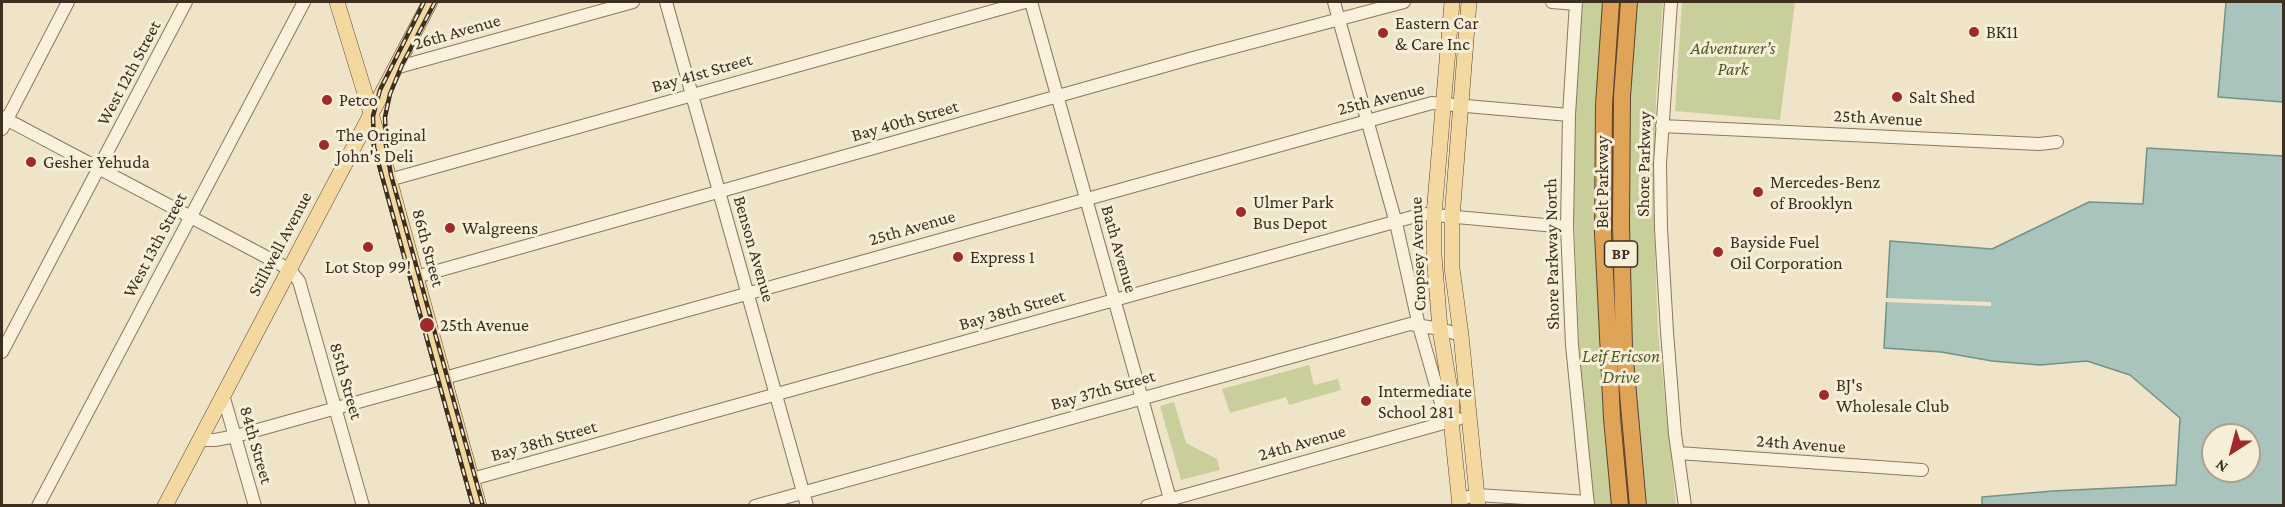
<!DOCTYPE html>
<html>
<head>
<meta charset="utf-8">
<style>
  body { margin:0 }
  #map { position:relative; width:2285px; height:507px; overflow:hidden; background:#f0e4c8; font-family:"Crimson Pro",serif }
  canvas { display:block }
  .frame { position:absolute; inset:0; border:3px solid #3d2e20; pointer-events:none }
  .north { position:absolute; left:2201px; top:423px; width:60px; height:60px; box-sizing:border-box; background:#f7eed8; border:2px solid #ada18e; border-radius:50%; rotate:216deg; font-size:16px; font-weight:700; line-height:24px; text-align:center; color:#3d2e20 }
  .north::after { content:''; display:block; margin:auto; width:21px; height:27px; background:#9e2a2b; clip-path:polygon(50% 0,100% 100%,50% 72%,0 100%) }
</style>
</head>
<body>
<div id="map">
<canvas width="2285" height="507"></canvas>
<div class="frame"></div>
<div class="north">N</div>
</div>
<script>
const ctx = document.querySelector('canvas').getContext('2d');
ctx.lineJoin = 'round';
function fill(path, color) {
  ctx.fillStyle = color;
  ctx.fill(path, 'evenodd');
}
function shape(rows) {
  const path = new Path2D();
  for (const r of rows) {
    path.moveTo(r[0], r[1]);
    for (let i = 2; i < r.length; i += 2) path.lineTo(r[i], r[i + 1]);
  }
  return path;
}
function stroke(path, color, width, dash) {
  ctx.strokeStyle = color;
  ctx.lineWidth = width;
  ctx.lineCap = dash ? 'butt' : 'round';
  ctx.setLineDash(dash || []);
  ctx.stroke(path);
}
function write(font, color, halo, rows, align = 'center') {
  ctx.font = font + ' "Crimson Pro",serif';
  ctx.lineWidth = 6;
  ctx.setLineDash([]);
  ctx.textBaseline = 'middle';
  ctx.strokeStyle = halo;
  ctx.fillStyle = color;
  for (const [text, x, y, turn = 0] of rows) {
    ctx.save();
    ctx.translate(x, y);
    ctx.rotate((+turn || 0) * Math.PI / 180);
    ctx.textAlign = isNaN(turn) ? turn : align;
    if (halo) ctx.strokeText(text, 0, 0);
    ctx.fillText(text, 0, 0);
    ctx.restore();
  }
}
fill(shape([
  [1582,2,1663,2,1656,98,1654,222,1658,331,1676,505,1593,505,1580,366,1573,195,1574,92],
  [1682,2,1795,2,1780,120,1675,111],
  [1309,365,1314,385,1338,379,1341,390,1289,405,1286,397,1230,413,1222,389],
  [1174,402,1186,443,1217,459,1220,470,1181,480,1160,406]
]), '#c9cf9b');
const water = shape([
  [2226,2,2283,2,2283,102,2218,97,2226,2],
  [2147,148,2283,156,2283,505,1982,505,1982,497,2053,491,2176,485,2180,418,2130,375,2087,361,2040,365,1992,361,1941,352,1884,348,1890,241,1992,249,2089,202,2143,204,2147,148],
  [2213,435,2249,435,2249,471,2213,471,2213,435]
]);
fill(water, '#a9c4bc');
stroke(water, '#6f938a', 1.5);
fill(shape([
  [1884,298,1991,302,1991,306,1884,302]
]), '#f0e4c8');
const minor = shape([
  [666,2,807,506],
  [1031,2,1172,506],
  [1334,2,1396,223,1419,326,1441,403,1451,420],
  [1552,2,1576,4],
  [1576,2,1569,115,1567,227,1572,345,1588,506],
  [1671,2,1660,164,1661,229,1667,332,1675,434,1685,506],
  [395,68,633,2],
  [2,117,289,269,299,281,363,506],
  [1662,126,2039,144,2057,142],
  [2,129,68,2],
  [389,180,1025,2],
  [416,277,1193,58,1404,2],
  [2,352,186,2],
  [223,395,255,506],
  [200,440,215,440,236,436,1432,103,1569,115],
  [1678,453,1922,470],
  [472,479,1423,214,1567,227],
  [1459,499,1477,495,1588,502],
  [38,506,304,2],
  [755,506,1410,324,1440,329,1461,335],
  [1147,506,1458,419]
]);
const major = shape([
  [337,2,371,113,479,506],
  [1452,2,1434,215,1434,255,1440,329,1452,402,1451,420,1460,506],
  [1469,2,1452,217,1452,268,1461,335,1478,506],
  [165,506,430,2]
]);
const highway = shape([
  [1611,2,1604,105,1603,233,1612,418,1620,506],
  [1629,2,1622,96,1621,224,1624,348,1638,506]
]);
stroke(minor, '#8d765c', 14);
stroke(major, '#5b4430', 16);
stroke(highway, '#5b4430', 18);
stroke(minor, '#faf1dc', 12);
stroke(major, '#f3d9a0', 15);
stroke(highway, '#e0a458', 16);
const rail = shape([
  [424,2,380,90,373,116,374,147,473,506],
  [435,2,402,65,390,94,385,117,386,146,391,175,483,506]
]);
stroke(rail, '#3d2e20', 4.5);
stroke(rail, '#f7eed8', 2, [7]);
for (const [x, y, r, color] of [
  [1974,32,6,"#9e2a2b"],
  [1383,33,6,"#9e2a2b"],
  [1897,97,6,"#9e2a2b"],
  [327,100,6,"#9e2a2b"],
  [324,145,6,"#9e2a2b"],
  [31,162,6,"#9e2a2b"],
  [1758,192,6,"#9e2a2b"],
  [1241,212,6,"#9e2a2b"],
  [450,228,6,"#9e2a2b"],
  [368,247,6,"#9e2a2b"],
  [1718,252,6,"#9e2a2b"],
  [958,257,6,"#9e2a2b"],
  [427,325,8,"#9e2a2b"],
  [1824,395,6,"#9e2a2b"],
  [1366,401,6,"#9e2a2b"]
]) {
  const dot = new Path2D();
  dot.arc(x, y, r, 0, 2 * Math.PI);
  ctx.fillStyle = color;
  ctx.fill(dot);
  stroke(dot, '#f7eed8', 2);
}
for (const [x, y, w] of [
  [1621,254,33]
]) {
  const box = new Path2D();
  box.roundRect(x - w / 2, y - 13, w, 26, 4.5);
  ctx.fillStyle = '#f7eed8';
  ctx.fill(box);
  stroke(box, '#3d2e20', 1.5);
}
write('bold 16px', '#3d2e20', null, [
  ["BP",1621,254]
]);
write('18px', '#3d2e20', '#f7eed8', [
  ["Eastern Car",1395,23],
  ["& Care Inc",1395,44],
  ["BK11",1986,32],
  ["Salt Shed",1909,97],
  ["Petco",339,100],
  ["The Original",336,135],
  ["John's Deli",336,156],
  ["Gesher Yehuda",43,162],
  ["Mercedes-Benz",1770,182],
  ["of Brooklyn",1770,203],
  ["Ulmer Park",1253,202],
  ["Bus Depot",1253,223],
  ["Walgreens",462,228],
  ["Bayside Fuel",1730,242],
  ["Oil Corporation",1730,263],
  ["Express 1",970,257],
  ["Lot Stop 99!",368,267,"center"],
  ["25th Avenue",440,325],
  ["BJ's",1836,385],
  ["Wholesale Club",1836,406],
  ["Intermediate",1378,391],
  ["School 281",1378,412]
], 'left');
write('18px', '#3d2e20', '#f7eed8', [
  ["26th Avenue",457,32,-16],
  ["West 12th Street",129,73,-62],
  ["Bay 41st Street",702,73,-16],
  ["25th Avenue",1381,99,-14],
  ["25th Avenue",1878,118,3],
  ["Bay 40th Street",905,121,-16],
  ["Shore Parkway",1644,164,-89],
  ["Belt Parkway",1602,182,-90],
  ["25th Avenue",912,228,-16],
  ["Stillwell Avenue",280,244,-62],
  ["West 13th Street",155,245,-62],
  ["86th Street",428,248,75],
  ["Benson Avenue",754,249,74],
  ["Bath Avenue",1119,249,74],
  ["Cropsey Avenue",1418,254,-92],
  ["Shore Parkway North",1552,254,-91],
  ["Bay 38th Street",1012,310,-16],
  ["85th Street",346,381,74],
  ["Bay 37th Street",1103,390,-16],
  ["Bay 38th Street",544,441,-16],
  ["24th Avenue",1302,443,-16],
  ["24th Avenue",1801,444,4],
  ["84th Street",256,445,74]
]);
write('italic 18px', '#4d5a26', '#f7eed8', [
  ["Adventurer’s",1733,48],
  ["Park",1733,69],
  ["Leif Ericson",1621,356],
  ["Drive",1621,377]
]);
</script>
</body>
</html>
